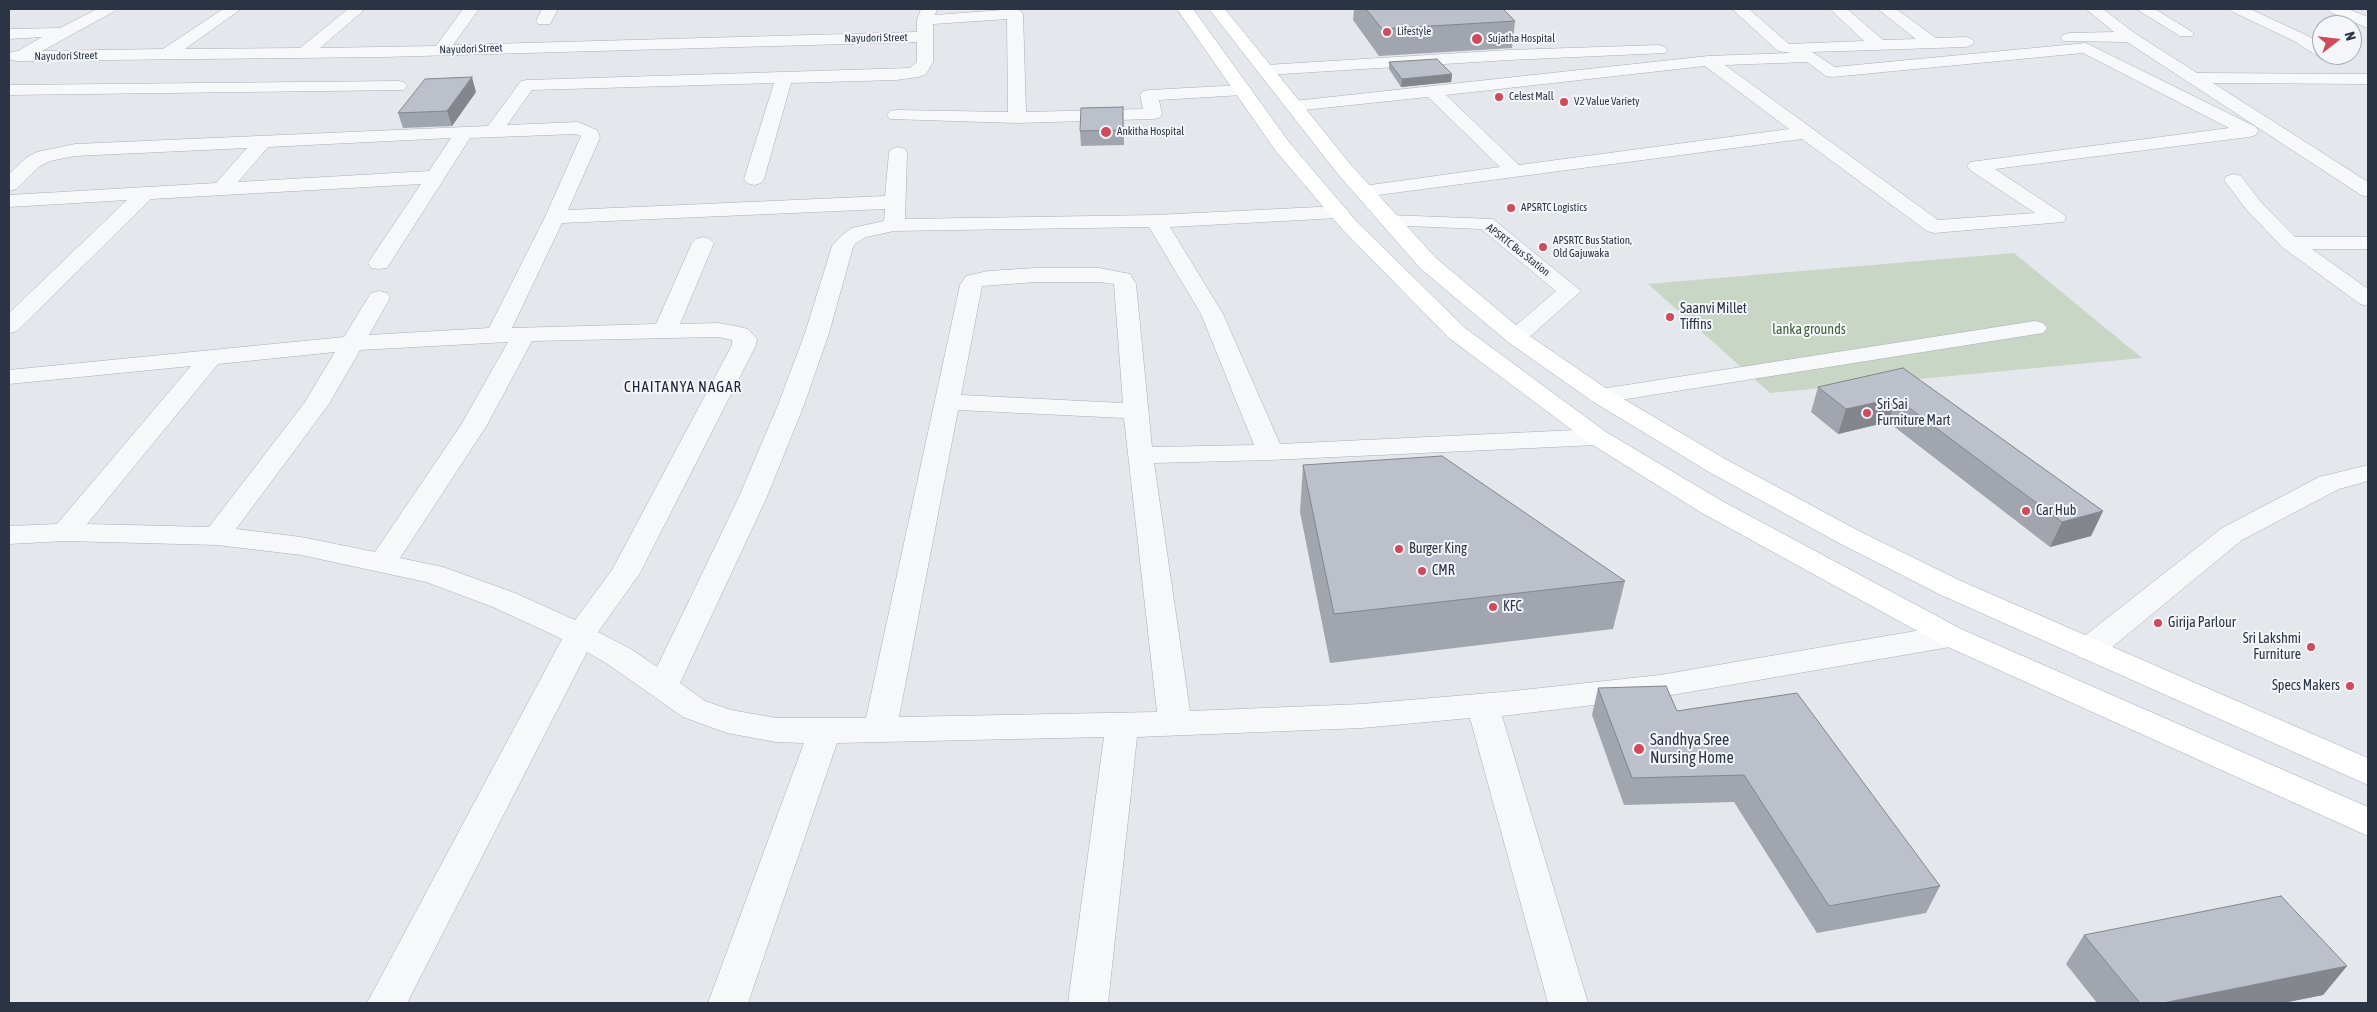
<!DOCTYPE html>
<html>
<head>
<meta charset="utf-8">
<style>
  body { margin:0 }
  #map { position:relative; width:2377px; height:1012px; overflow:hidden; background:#e4e7ec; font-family:"Asap Condensed",sans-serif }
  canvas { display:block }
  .frame { position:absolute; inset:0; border:10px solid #2b3445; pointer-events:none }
  .north { position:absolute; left:2312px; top:15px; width:50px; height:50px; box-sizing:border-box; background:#f4f6f9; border:1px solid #a4a8b1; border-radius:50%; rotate:74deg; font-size:14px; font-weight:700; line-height:20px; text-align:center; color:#2b3445 }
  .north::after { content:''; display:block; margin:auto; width:18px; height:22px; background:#d1495b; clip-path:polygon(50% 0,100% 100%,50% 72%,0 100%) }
</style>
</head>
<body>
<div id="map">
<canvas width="2377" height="1012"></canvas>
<div class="frame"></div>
<div class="north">N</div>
</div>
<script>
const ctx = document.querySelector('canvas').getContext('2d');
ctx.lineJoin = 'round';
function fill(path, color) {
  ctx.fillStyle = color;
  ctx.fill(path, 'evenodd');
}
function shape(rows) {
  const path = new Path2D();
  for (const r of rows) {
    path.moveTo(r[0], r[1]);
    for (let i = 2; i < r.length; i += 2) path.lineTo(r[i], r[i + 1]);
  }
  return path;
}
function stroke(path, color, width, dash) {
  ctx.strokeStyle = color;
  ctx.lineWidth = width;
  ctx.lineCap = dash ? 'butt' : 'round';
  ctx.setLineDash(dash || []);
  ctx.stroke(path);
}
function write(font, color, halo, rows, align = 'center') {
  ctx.font = font + ' "Asap Condensed",sans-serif';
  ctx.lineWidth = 4;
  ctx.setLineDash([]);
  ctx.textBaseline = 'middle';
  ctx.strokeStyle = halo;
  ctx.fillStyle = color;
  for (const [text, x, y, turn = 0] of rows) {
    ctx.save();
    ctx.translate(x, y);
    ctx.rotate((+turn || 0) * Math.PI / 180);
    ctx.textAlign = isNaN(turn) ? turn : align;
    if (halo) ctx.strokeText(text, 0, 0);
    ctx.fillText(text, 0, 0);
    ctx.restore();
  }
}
fill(shape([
  [2014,253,2142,358,1770,393,1648,284]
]), '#c9d6c5');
const minor = shape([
  [97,9,116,9,113,12,42,51,163,49,223,9,241,9,185,49,300,48,348,9,361,9,363,11,320,48,436,46,463,9,479,9,453,45,917,32,917,20,921,9,937,9,935,15,1015,9,1021,11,1023,14,1026,112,1143,109,1140,95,1143,91,1149,90,1243,85,1249,86,1252,90,1249,94,1243,95,1159,100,1162,114,1159,118,1153,119,1017,123,890,119,887,115,890,111,896,110,1008,112,1007,19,933,24,933,62,926,74,919,77,896,80,791,83,764,179,761,183,754,185,747,183,744,179,774,83,532,90,507,125,578,122,597,130,600,138,568,210,885,196,889,153,891,149,898,147,905,149,907,153,905,219,1156,215,1339,206,1346,208,1349,212,1346,216,1339,218,1170,227,1223,314,1280,444,1597,429,1606,432,1610,437,1606,442,1597,445,1270,460,1154,463,1190,711,1362,704,1513,691,1660,675,1950,625,1961,629,1965,636,1961,643,1950,647,1660,697,1502,716,1588,1003,1548,1003,1470,718,1362,728,1137,737,1108,1003,1068,1003,1104,737,837,743,748,1003,708,1003,804,743,776,742,727,733,683,717,609,665,587,652,407,1003,367,1003,562,639,493,607,426,582,301,555,217,545,65,541,9,544,9,526,57,524,191,366,9,384,9,370,344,337,371,293,379,291,387,293,390,298,369,335,489,328,545,217,581,136,576,134,470,138,387,268,379,269,371,268,368,263,421,184,151,199,17,331,9,333,9,313,127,200,9,207,9,195,216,183,247,148,75,156,50,161,40,166,16,189,9,191,9,174,26,158,37,152,75,144,488,126,521,81,527,80,910,68,917,62,917,42,384,57,17,61,11,60,9,56,11,52,18,51,42,37,9,39,9,29,60,28,97,9],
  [451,138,429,171,238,182,268,147,451,138],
  [885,209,884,221,852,228,842,235,832,246,805,333,778,405,738,499,657,667,631,649,598,632,640,573,756,345,757,339,748,329,740,327,718,323,680,324,714,243,710,239,703,237,696,239,692,243,656,324,512,328,562,223,885,209],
  [1149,227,1201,314,1254,445,1152,447,1136,284,1130,274,1099,268,1036,268,988,271,966,276,960,285,866,718,776,718,731,710,705,701,680,683,766,499,804,405,829,333,853,247,856,243,866,237,894,231,1149,227],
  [1036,282,1099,282,1114,284,1123,403,961,395,982,286,1036,282],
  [718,337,732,340,732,345,612,570,575,620,515,593,443,567,400,558,487,425,532,341,718,337],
  [508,342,461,425,375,552,301,537,236,529,329,404,360,350,508,342],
  [335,352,305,402,209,527,87,524,218,364,335,352],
  [958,410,1124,418,1157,712,899,717,958,410],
  [542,9,558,9,550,24,538,24,536,21,542,9],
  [1732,9,1749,9,1789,44,1864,41,1830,9,1847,9,1883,40,1916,39,1878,9,1896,9,1936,38,1966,37,1972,39,1974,42,1972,45,1966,47,1812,52,1835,67,2086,43,2256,127,2258,131,2256,135,2249,137,1995,169,2063,214,2066,218,2063,222,1934,233,1927,231,1802,139,1363,197,1356,195,1353,191,1356,187,1500,167,1428,97,1294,111,1288,110,1285,106,1288,102,1294,101,1708,56,1791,53,1778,51,1732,9],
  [2083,53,2229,128,1970,162,1967,166,1970,170,2035,213,1938,220,1725,65,1807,62,1826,76,1832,77,2083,53],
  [1705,66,1789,129,1519,165,1446,95,1705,66],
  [2086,9,2103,9,2136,34,2197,73,2368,74,2368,84,2213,83,2368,182,2368,197,2361,195,2127,42,2063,41,2061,38,2063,35,2069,33,2114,32,2086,9],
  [2136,9,2155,9,2194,33,2192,36,2180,36,2136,9],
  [2230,9,2250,9,2306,35,2322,44,2322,55,2326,55,2322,56,2316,55,2294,41,2233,12,2230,9],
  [2327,9,2348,9,2368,17,2368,28,2330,12,2327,9],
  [1659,45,1665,47,1667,50,1665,53,1509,60,1266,75,1260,74,1258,70,1260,66,1266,65,1509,50,1659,45],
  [398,81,404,82,407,86,404,90,9,95,9,85,398,81],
  [2234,174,2241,176,2260,201,2295,237,2368,237,2368,249,2312,249,2368,289,2368,306,2360,304,2282,247,2246,209,2224,180,2227,176,2234,174],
  [1389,215,1493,219,1581,291,1524,342,1516,344,1508,342,1504,337,1508,332,1556,291,1481,229,1382,225,1379,221,1382,217,1389,215],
  [2035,321,2043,323,2047,328,2043,333,1601,403,1592,401,1589,396,1592,391,1601,389,2035,321],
  [2368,465,2368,481,2339,489,2242,540,2100,657,2089,660,2078,657,2074,649,2078,641,2222,528,2319,477,2368,465]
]);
const major = shape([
  [1177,9,1193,9,1289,142,1356,221,1465,328,1606,432,1722,501,1961,629,2368,807,2368,836,1939,643,1702,513,1588,442,1449,338,1342,229,1275,150,1177,9],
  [1209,9,1225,9,1351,165,1436,258,1524,332,1610,391,1727,460,1859,531,1961,581,2368,758,2368,785,1941,595,1839,543,1709,472,1592,401,1508,342,1420,268,1337,173,1209,9]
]);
stroke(minor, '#a9aeb7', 1);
stroke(major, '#a3abb8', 1);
fill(minor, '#f7f8fa');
fill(major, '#fff');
fill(shape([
  [1354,9,1503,9,1515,21,1512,48,1379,56,1353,20],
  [1389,62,1452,74,1451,82,1401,87,1389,69],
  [476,92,452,126,403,128,398,113],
  [1123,107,1124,145,1081,146,1080,131],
  [1903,368,2103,511,2091,536,2050,547,1888,422,1838,434,1811,412,1818,387],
  [1303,465,1625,581,1613,629,1330,663,1300,512],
  [1598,688,1677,711,1940,886,1926,913,1817,933,1734,802,1624,805,1592,715],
  [2084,935,2347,966,2323,995,2283,1003,2097,1003,2066,964]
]), '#a1a5ae');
fill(shape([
  [1452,74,1451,82,1401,87,1402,79],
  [472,77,476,92,452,126,447,111],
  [1896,398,1888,422,1838,434,1846,409],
  [2103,511,2091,536,2050,547,2062,522],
  [2347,966,2323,995,2283,1003,2163,1003]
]), '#83868d');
const building = shape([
  [1366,9,1503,9,1515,21,1382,29,1366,9],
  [1437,59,1452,74,1402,79,1389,62,1437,59],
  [472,77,447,111,398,113,425,79,472,77],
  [1123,107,1123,130,1080,131,1081,108,1123,107],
  [1903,368,2103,511,2062,522,1896,398,1846,409,1818,387,1903,368],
  [1442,456,1625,581,1334,614,1303,465,1442,456],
  [1666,686,1677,711,1797,693,1940,886,1829,906,1744,775,1632,778,1598,688,1666,686],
  [2281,896,2347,966,2163,1003,2140,1003,2084,935,2281,896]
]);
fill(building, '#bbc0ca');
stroke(building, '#83868d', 1);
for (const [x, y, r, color] of [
  [1387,32,5,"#d1495b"],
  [1477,39,6,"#d1495b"],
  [1499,97,5,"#d1495b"],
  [1564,102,5,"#d1495b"],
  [1106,132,6,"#d1495b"],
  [1511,208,5,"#d1495b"],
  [1543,247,5,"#d1495b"],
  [1670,317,5,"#d1495b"],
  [1867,413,5,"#d1495b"],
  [2026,511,5,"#d1495b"],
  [1399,549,5,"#d1495b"],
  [1422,571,5,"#d1495b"],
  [1493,607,5,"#d1495b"],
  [2158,623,5,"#d1495b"],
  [2311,647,5,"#d1495b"],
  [2350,686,5,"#d1495b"],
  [1639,749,6,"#d1495b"]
]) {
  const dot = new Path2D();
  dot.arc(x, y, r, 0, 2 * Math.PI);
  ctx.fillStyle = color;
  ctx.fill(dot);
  stroke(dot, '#f4f6f9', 2);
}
write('11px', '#2b3445', '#f4f6f9', [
  ["Lifestyle",1397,32],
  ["Sujatha Hospital",1488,39],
  ["Celest Mall",1509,97],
  ["V2 Value Variety",1574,102],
  ["Ankitha Hospital",1117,132],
  ["APSRTC Logistics",1521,208],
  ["APSRTC Bus Station,",1553,241],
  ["Old Gajuwaka",1553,254]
], 'left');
write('11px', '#2b3445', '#f4f6f9', [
  ["Nayudori Street",876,38,-1],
  ["Nayudori Street",471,49,-2],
  ["Nayudori Street",66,56,-1],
  ["APSRTC Bus Station",1518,250,38]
]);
write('14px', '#2b3445', '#f4f6f9', [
  ["Saanvi Millet",1680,309],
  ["Tiffins",1680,325],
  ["Sri Sai",1877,405],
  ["Furniture Mart",1877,421],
  ["Car Hub",2036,511],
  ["Burger King",1409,549],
  ["CMR",1432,571],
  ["KFC",1503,607],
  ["Girija Parlour",2168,623],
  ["Sri Lakshmi",2301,639,"right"],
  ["Furniture",2301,655,"right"],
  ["Specs Makers",2340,686,"right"]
], 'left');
write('14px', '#3f6138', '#f4f6f9', [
  ["lanka grounds",1809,330]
]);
ctx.letterSpacing = '1px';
write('15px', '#1d2536', '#f4f6f9', [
  ["CHAITANYA NAGAR",683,387]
]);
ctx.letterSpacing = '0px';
write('16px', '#2b3445', '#f4f6f9', [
  ["Sandhya Sree",1650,740],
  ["Nursing Home",1650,758]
], 'left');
</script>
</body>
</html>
